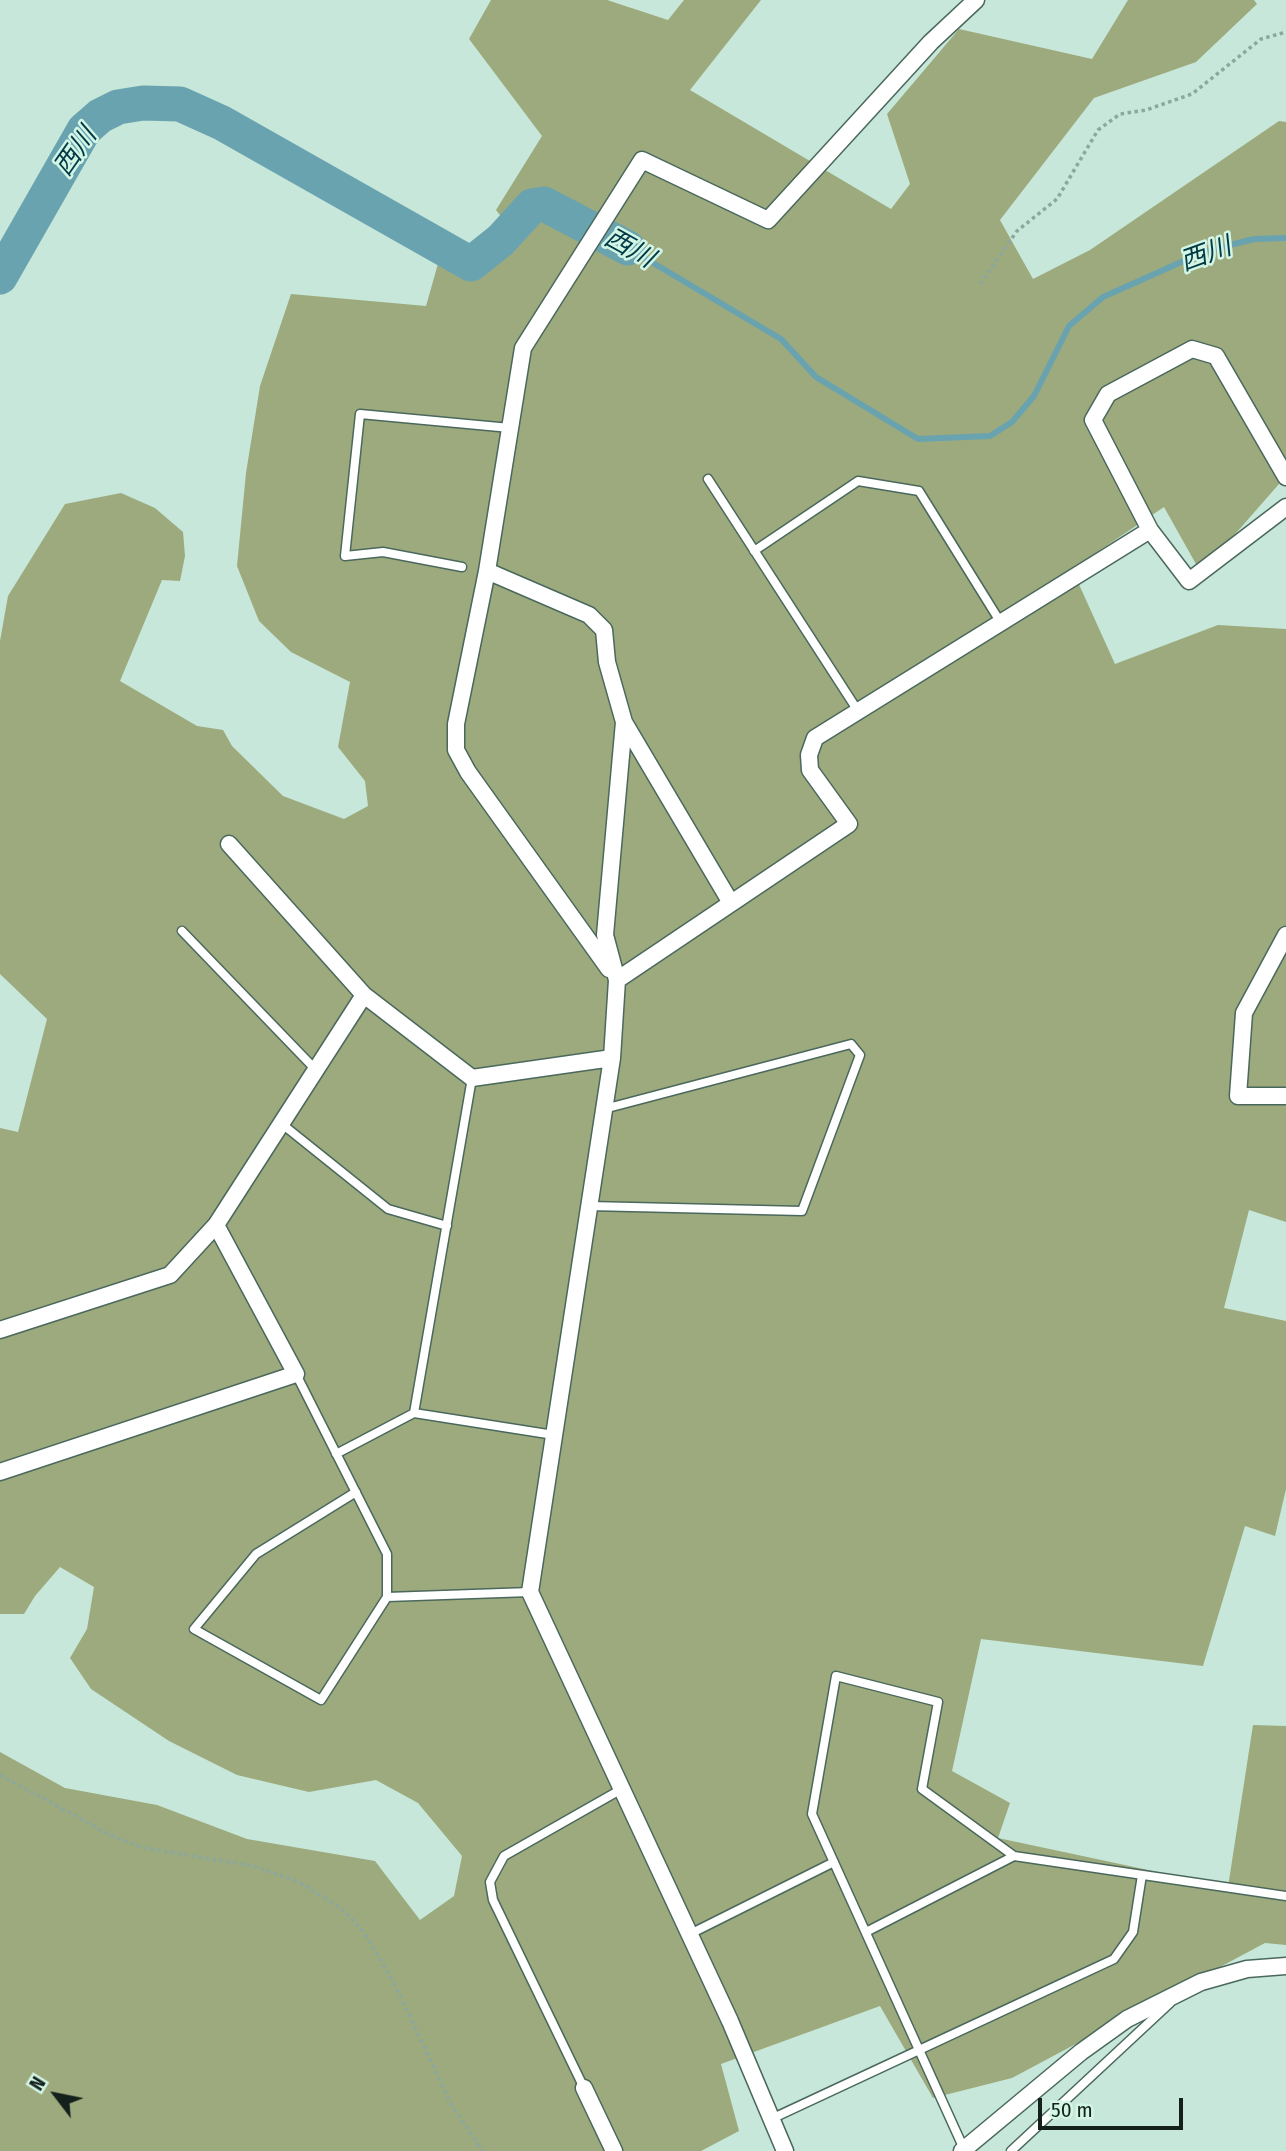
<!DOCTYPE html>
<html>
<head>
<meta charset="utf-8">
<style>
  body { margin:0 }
  #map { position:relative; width:1286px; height:2151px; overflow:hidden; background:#c6e7d9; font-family:"Fira Sans Condensed",sans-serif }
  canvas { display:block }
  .north { position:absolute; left:21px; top:2060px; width:70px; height:70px; -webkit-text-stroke:5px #d3f5e6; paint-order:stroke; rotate:302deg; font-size:19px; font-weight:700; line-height:28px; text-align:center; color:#13201b }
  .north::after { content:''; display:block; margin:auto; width:24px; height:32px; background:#13201b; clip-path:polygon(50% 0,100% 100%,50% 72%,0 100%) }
  .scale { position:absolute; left:1038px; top:2098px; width:145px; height:32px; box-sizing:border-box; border:4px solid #13201b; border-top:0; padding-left:9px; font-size:21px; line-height:24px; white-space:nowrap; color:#13201b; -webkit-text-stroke:5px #d3f5e6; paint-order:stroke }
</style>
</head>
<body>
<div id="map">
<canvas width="1286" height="2151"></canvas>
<div class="north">N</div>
<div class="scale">50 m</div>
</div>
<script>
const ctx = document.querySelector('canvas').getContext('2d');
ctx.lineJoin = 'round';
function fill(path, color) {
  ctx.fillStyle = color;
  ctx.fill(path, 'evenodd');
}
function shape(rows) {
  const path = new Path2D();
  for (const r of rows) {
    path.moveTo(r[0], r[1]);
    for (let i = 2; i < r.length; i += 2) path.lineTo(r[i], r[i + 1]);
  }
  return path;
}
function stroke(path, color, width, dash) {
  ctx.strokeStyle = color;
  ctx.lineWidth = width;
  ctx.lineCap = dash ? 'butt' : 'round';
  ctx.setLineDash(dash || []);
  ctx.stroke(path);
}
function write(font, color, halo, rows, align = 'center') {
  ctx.font = font + ' "Fira Sans Condensed","Noto Sans JP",sans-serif';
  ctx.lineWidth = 5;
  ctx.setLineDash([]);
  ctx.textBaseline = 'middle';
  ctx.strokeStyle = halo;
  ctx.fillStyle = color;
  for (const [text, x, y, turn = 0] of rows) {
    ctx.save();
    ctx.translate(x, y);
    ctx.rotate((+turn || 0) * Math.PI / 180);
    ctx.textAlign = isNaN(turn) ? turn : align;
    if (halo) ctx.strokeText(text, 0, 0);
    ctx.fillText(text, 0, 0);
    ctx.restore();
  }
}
fill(shape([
  [491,0,607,0,668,20,684,0,761,0,690,90,891,209,910,184,887,114,959,29,1092,59,1128,0,1254,0,1257,4,1196,62,1094,98,1000,220,1033,279,1090,250,1279,121,1286,122,1286,481,1279,484,1201,573,1164,507,1072,569,1115,664,1218,625,1286,629,1286,1222,1249,1210,1224,1308,1286,1321,1286,1489,1275,1536,1245,1526,1203,1666,981,1639,952,1771,1010,1803,998,1838,1228,1887,1253,1725,1286,1726,1286,1945,1265,1943,1012,2078,933,2098,880,2006,721,2064,739,2131,701,2151,0,2151,0,1752,65,1788,157,1805,247,1839,375,1861,420,1920,454,1896,462,1856,418,1803,376,1780,309,1792,237,1775,169,1741,91,1689,70,1658,87,1629,94,1587,60,1567,35,1596,24,1614,0,1614,0,1128,18,1132,47,1019,0,974,0,641,8,596,65,504,121,493,155,508,183,532,185,556,180,581,162,580,120,681,197,726,223,730,232,746,283,796,344,819,368,806,365,781,338,747,350,682,291,652,259,621,237,566,246,473,260,386,291,294,426,306,445,239,472,256,506,223,496,210,542,136,469,39]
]), '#9daa7d');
stroke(shape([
  [628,248,781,339,816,377,918,439,990,436,1012,422,1034,396,1069,326,1103,297,1206,251,1254,239,1286,238]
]), '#6aa3b0', 6);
stroke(shape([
  [0,277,84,130,100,116,118,107,143,103,180,104,222,123,471,264,501,240,532,206,544,204,628,248]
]), '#6aa3b0', 35);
const service = shape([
  [708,479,858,711],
  [754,551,858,481,919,491,1001,623],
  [462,567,383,552,345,556,360,414,510,428],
  [182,931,316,1070],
  [282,1124,388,1209,447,1226],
  [589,1206,802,1211,860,1055,851,1044,604,1109],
  [296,1374,387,1554,387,1597,530,1592],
  [414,1413,472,1078],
  [336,1454,414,1413,554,1435],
  [356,1492,256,1554,194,1629,321,1700,387,1597],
  [866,1932,1014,1856],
  [688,1935,834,1862],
  [584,2088,493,1900,490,1882,504,1856,620,1790],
  [771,2119,1114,1959,1133,1932,1142,1875],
  [964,2149,812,1814,836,1676,938,1702,922,1789,1014,1856,1286,1896],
  [1011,2151,1170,2003]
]);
const minor = shape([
  [1286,477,1216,356,1192,349,1108,394,1093,420,1150,530,1189,581,1286,507],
  [487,571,589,615,604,630,607,662,624,722,605,935,617,980,612,1058,530,1592,730,2021,785,2151],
  [624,722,731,903],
  [229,844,364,995,472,1078,612,1058],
  [1286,935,1244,1013,1238,1096,1286,1096],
  [609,969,468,772,456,750,456,724,487,571,523,348,642,160,768,220,931,42,976,0],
  [617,980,849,824,810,770,809,755,815,738,1150,530],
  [0,1330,170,1275,216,1225,364,995],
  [0,1472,296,1374,216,1225],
  [584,2088,614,2151],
  [962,2151,1081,2052,1127,2019,1201,1982,1247,1969,1286,1966]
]);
stroke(service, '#4a685c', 11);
stroke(minor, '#4a685c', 19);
stroke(shape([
  [980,284,1017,231,1057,199,1098,130,1120,114,1146,110,1192,94,1261,39,1286,32],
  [0,1775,114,1837,145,1848,253,1866,299,1882,342,1909,363,1931,393,1981,452,2106,483,2151]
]), '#8ca79c', 3.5, [3.5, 3.5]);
stroke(service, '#fff', 8);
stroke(minor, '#fff', 16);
write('italic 26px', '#013a44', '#d3f5e6', [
  ["西川",76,152,-55],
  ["西川",629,249,29],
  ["西川",1206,255,-20]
]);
</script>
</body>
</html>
